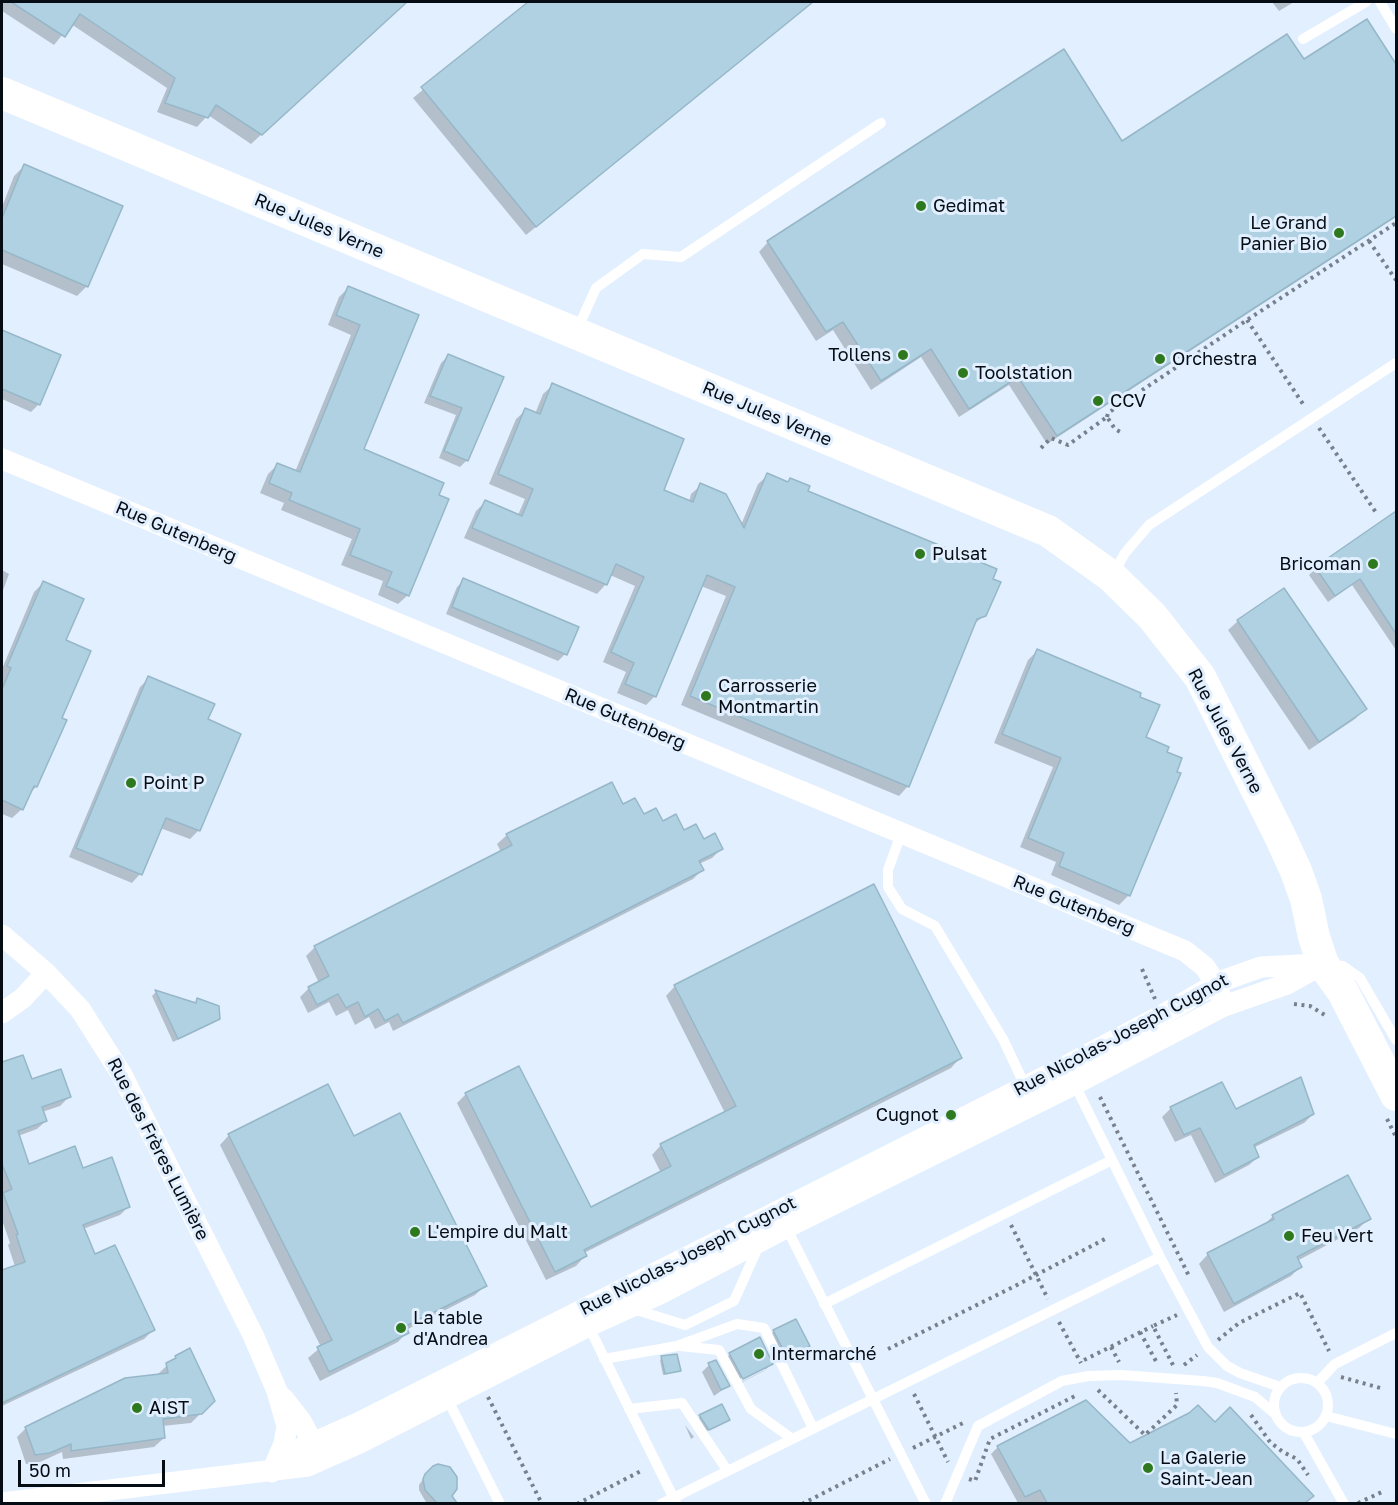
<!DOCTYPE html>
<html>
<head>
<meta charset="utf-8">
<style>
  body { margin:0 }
  #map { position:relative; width:1398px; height:1505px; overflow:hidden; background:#e2efff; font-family:"Golos Text",sans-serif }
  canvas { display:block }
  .frame { position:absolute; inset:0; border:3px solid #050c14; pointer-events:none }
  .scale { position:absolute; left:18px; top:1460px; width:147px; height:27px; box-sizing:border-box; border:3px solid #050c14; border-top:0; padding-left:8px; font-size:18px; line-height:21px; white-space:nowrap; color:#050c14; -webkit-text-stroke:4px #e2efff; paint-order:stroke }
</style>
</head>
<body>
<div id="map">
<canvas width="1398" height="1505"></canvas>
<div class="frame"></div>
<div class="scale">50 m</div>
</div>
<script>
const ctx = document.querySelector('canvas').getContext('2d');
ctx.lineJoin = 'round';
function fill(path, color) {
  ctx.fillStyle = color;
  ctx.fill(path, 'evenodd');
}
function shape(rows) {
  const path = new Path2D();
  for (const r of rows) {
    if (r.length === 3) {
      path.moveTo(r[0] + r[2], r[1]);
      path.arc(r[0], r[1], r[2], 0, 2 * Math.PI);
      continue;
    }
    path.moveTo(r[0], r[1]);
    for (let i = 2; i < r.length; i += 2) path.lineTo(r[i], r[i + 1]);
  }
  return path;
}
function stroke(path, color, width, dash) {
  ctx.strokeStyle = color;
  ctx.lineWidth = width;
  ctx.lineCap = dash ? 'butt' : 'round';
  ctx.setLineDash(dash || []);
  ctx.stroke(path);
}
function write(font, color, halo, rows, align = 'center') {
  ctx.font = font + ' "Golos Text",sans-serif';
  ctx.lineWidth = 6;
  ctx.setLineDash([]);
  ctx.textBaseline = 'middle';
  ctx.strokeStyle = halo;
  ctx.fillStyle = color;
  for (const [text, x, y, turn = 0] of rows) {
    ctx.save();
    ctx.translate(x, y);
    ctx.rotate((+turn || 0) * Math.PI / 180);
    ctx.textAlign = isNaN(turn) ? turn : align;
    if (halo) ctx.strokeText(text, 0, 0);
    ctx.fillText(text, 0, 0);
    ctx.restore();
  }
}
fill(shape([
  [2,2,406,2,251,144,208,115,197,127,157,112,167,88,71,24,54,45,2,11],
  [525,2,813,2,526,235,413,98,527,4],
  [1272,2,1294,2,1279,11],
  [1366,21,1396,67,1396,217,1047,444,1009,385,959,417,921,357,871,390,833,330,816,341,759,252,768,242,1122,143,1304,61],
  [24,166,87,286,77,296,2,264,2,207,14,176],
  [349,287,417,316,362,450,408,595,398,604,378,595,383,581,341,565,352,539,281,510,284,503,260,493,268,474,277,465,295,472,351,335,328,325,339,297],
  [2,332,59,356,39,404,31,412,2,399],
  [448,356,502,378,467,460,460,467,439,458,456,415,424,403,441,363],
  [553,385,662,490,689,502,691,494,701,485,741,525,758,484,768,475,787,483,790,480,806,492,992,580,985,615,973,625,908,786,899,796,681,705,726,596,701,586,655,696,646,705,617,693,626,672,603,662,635,586,610,575,606,584,597,594,464,538,476,511,485,502,518,515,525,499,489,484,516,419,526,410,535,414,543,394],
  [1396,514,1396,650,1352,585,1328,602,1309,575,1316,568],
  [2,570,9,574,2,593],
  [464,580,565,654,558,661,446,614,457,587],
  [43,583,64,641,60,718,36,787,28,795,22,809,12,818,2,814,2,669,34,592],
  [1284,590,1365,709,1355,719,1309,750,1228,630,1238,621],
  [1037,651,1144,738,1165,752,1175,772,1179,774,1128,896,1119,905,1051,875,1056,862,1020,847,1053,767,994,743,1028,660],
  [149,678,206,720,199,830,190,839,160,828,140,874,132,883,69,857,140,687],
  [622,806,721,849,712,858,699,864,702,870,693,879,393,1031,389,1022,375,1029,369,1017,355,1025,348,1010,336,1016,329,1002,308,1013,300,997,309,988,319,983,306,956,315,947,501,852,497,844,507,835],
  [675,986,960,1058,951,1068,584,1253,585,1256,576,1266,546,1280,457,1103,466,1094,590,1209,661,1173,652,1155,661,1145,725,1113,666,996],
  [156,992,194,1004,198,1000,218,1019,213,1023,173,1042,152,996],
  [22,1057,31,1081,69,1097,60,1106,42,1112,46,1121,37,1129,18,1136,28,1166,82,1170,129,1206,120,1215,83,1229,95,1256,153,1330,144,1339,2,1406,2,1284,28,1351,41,1346,8,1245,10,1243,2,1220,2,1064],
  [1171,1108,1235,1111,1313,1114,1304,1123,1253,1148,1258,1157,1249,1165,1215,1183,1191,1135,1175,1142,1162,1117],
  [229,1135,353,1138,485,1286,475,1295,406,1330,407,1332,398,1342,320,1381,308,1358,321,1347,220,1145],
  [1273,1216,1369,1218,1359,1228,1297,1261,1300,1267,1291,1276,1224,1312,1199,1264,1208,1254,1263,1226],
  [774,1331,808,1345,801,1352,779,1363,767,1338],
  [730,1354,771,1364,764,1371,736,1385,723,1361],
  [765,1366,765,1370,737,1384,736,1381],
  [176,1357,213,1401,191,1423,162,1426,164,1438,154,1447,63,1459,62,1452,40,1462,26,1464,17,1437,26,1428,158,1376,158,1374],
  [662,1358,679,1370,663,1375,660,1360],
  [709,1365,728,1386,714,1396,702,1372],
  [700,1417,727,1421,707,1431,699,1418],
  [1214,1424,1311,1496,1304,1504,1018,1503,991,1454,998,1447,1130,1445],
  [685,1425,694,1437,691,1439],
  [429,1470,451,1496,455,1504,427,1504,419,1490,419,1485]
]), '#0003');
const building = shape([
  [11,2,407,2,262,135,216,105,208,118,165,103,175,78,80,14,65,37,11,2],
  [528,2,813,2,536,227,421,87,528,2],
  [1367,19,1396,64,1396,216,1057,436,1018,377,969,409,931,349,881,381,843,322,826,332,767,241,1064,49,1122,141,1287,34,1304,59,1367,19],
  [24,164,123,206,88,287,2,250,2,218,24,164],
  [348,286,419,315,364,449,444,483,439,495,449,499,409,596,386,586,392,572,350,555,360,529,289,500,292,493,269,483,277,463,300,472,360,325,336,315,348,286],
  [2,330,61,355,40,405,2,389,2,330],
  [448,354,504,377,468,461,444,451,462,408,430,396,448,354],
  [552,383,684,439,664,490,693,502,700,483,726,494,744,528,767,473,788,482,790,478,810,486,808,491,997,569,993,579,1001,582,986,616,977,619,909,787,690,696,735,587,707,575,656,697,625,684,634,663,611,652,644,577,616,564,607,585,472,528,485,500,522,516,533,489,498,474,525,408,540,414,552,383],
  [1396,511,1396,634,1360,579,1335,596,1315,567,1396,511],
  [463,578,579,627,567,655,452,607,463,578],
  [43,581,84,599,66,640,91,651,62,718,67,720,37,787,34,786,23,810,2,800,2,689,11,668,7,666,43,581],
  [1284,588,1367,709,1319,742,1237,620,1284,588],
  [1037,649,1141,693,1140,697,1160,705,1146,737,1169,747,1167,752,1182,758,1177,772,1181,773,1130,896,1059,866,1064,853,1028,838,1061,758,1002,734,1037,649],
  [148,676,215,704,208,719,241,734,200,831,166,818,142,875,76,848,148,676],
  [612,782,623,804,635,798,644,814,656,808,663,821,676,814,684,830,696,824,704,839,715,833,723,849,699,861,704,870,403,1023,398,1014,385,1021,378,1009,365,1017,358,1002,346,1008,338,994,317,1005,308,987,329,976,314,946,512,845,506,834,612,782],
  [874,884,962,1058,584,1250,587,1256,555,1272,465,1093,519,1066,591,1207,671,1166,660,1144,736,1106,674,985,874,884],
  [155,990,196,1003,197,998,219,1006,220,1019,178,1039,155,990],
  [23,1055,32,1079,61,1069,71,1097,42,1107,47,1121,18,1131,29,1164,75,1146,83,1168,112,1157,130,1207,83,1225,95,1254,115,1245,155,1330,2,1403,2,1270,25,1262,16,1235,18,1234,3,1193,12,1189,2,1164,2,1062,23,1055],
  [1301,1077,1314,1114,1254,1145,1259,1157,1224,1175,1200,1128,1184,1135,1170,1107,1222,1082,1236,1109,1301,1077],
  [328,1084,354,1136,400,1113,487,1286,406,1326,409,1333,329,1372,317,1347,332,1340,228,1134,328,1084],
  [1348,1175,1371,1219,1297,1257,1302,1267,1234,1304,1207,1253,1274,1219,1272,1215,1348,1175],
  [796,1319,810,1346,787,1357,773,1330,796,1319],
  [760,1337,773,1364,743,1379,729,1353,760,1337],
  [190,1348,215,1401,202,1414,163,1419,165,1438,71,1451,71,1444,50,1453,35,1455,25,1427,125,1378,168,1373,166,1363,176,1358,175,1356,190,1348],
  [677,1354,681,1371,665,1374,661,1356,677,1354],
  [716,1360,730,1386,721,1390,708,1363,716,1360],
  [1086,1400,1130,1443,1189,1413,1198,1405,1215,1422,1230,1407,1314,1496,1305,1503,1047,1503,1040,1490,1025,1497,997,1446,1086,1400],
  [722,1404,730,1420,709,1430,699,1415,722,1404],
  [438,1464,450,1467,457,1477,457,1489,452,1496,457,1503,437,1503,425,1490,423,1479,425,1474,433,1466,438,1464]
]);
fill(building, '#afd1e2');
stroke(building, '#96b7c8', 1.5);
stroke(shape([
  [1369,241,1396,280],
  [1247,320,1305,407],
  [1107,417,1108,413,1247,320,1396,223],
  [1319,428,1377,514],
  [1041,448,1051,438,1068,445,1107,417,1115,429,1122,433],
  [1142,969,1155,999],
  [1294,1004,1310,1006,1328,1017],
  [1100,1097,1189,1276],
  [1387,1119,1396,1137],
  [1011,1225,1048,1299],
  [1059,1322,1081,1363],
  [1140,1332,1157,1363],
  [1218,1340,1239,1323,1300,1293,1329,1351],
  [1111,1347,1119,1362],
  [888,1349,1015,1286,1105,1239],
  [1084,1360,1153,1326],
  [1173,1365,1153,1326,1177,1315],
  [1184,1365,1197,1355],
  [1341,1377,1384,1389],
  [1098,1390,1145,1435,1177,1405,1176,1393],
  [914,1394,948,1462],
  [488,1397,542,1504],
  [1251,1415,1270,1442,1283,1452,1297,1459,1308,1475],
  [913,1448,965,1422],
  [969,1479,975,1481,990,1439,1077,1395],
  [1358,1503,1384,1491],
  [577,1504,643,1470],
  [802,1504,890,1459]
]), '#77818d', 4, [3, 4.5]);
stroke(shape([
  [1380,2,1396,29],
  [1303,39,1366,2],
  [577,330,596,288,643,254,681,257,881,123],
  [1113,574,1125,553,1149,525,1396,363],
  [901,834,888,870,888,887,902,909,935,926,1003,1039,1027,1090],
  [1331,965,1343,966,1360,978,1396,1040],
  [1074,1083,1160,1257,1208,1347,1227,1366,1240,1373,1280,1387],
  [786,1227,926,1504],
  [824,1304,1112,1160],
  [633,1309,685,1325,734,1301,759,1245],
  [587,1323,676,1503],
  [680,1346,719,1350,751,1409,791,1438],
  [604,1359,677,1346,737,1324,764,1328,813,1428],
  [1301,1405,27],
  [1317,1383,1335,1364,1396,1333],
  [446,1396,500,1504],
  [629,1409,682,1403,727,1470],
  [1326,1416,1396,1434],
  [1304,1433,1344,1504],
  [661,1504,1160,1257],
  [945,1504,978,1426,1062,1381,1088,1376,1121,1375,1203,1381,1217,1383,1255,1397,1274,1413]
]), '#fff', 10);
stroke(shape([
  [2,459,1185,951,1205,967,1216,984,1224,1006],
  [2,935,46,973,80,1009,122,1075,253,1335,277,1391,287,1426,284,1444,273,1469],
  [2,1013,23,998,46,973],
  [283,1398,301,1421,313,1443],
  [272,1472,301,1448,362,1421,1064,1067,1162,1015,1219,982,1261,967,1318,964],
  [2,1503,308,1466,360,1443,589,1326,660,1294,786,1228,1075,1084,1224,1006,1287,984,1323,964]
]), '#fff', 21);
stroke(shape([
  [2,93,1048,531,1111,576,1152,616,1200,677,1279,834,1296,871,1306,899,1314,937,1323,964,1343,992,1396,1095]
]), '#fff', 32);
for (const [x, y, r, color] of [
  [921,206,6,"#2e791e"],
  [1339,233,6,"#2e791e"],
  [903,355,6,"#2e791e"],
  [1160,359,6,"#2e791e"],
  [963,373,6,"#2e791e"],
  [1098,401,6,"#2e791e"],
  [920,554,6,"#2e791e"],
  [1373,564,6,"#2e791e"],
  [706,696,6,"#2e791e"],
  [131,783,6,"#2e791e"],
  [951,1115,6,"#2e791e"],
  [415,1232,6,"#2e791e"],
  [1289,1236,6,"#2e791e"],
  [401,1328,6,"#2e791e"],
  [759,1354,6,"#2e791e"],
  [137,1408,6,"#2e791e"],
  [1148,1468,6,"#2e791e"]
]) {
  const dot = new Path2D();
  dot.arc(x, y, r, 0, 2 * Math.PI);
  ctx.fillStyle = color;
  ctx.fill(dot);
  stroke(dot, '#e2efff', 2);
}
write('18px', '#050c14', '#e2efff', [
  ["Gedimat",933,206],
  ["Le Grand",1327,223,"right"],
  ["Panier Bio",1327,244,"right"],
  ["Tollens",891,355,"right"],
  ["Orchestra",1172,359],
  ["Toolstation",975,373],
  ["CCV",1110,401],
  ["Pulsat",932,554],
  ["Bricoman",1361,564,"right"],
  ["Carrosserie",718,686],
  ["Montmartin",718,707],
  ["Point P",143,783],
  ["Cugnot",939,1115,"right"],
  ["L'empire du Malt",427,1232],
  ["Feu Vert",1301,1236],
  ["La table",413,1318],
  ["d'Andrea",413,1339],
  ["Intermarché",771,1354],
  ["AIST",149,1408],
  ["La Galerie",1160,1458],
  ["Saint-Jean",1160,1479]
], 'left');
write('18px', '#050c14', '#e2efff', [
  ["Rue Jules Verne",319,226,23],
  ["Rue Jules Verne",767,414,23],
  ["Rue Gutenberg",176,532,23],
  ["Rue Gutenberg",625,719,23],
  ["Rue Jules Verne",1225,731,62],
  ["Rue Gutenberg",1074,905,22],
  ["Rue Nicolas-Joseph Cugnot",1121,1035,-28],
  ["Rue des Frères Lumière",158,1149,63],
  ["Rue Nicolas-Joseph Cugnot",688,1256,-27]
]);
</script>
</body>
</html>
